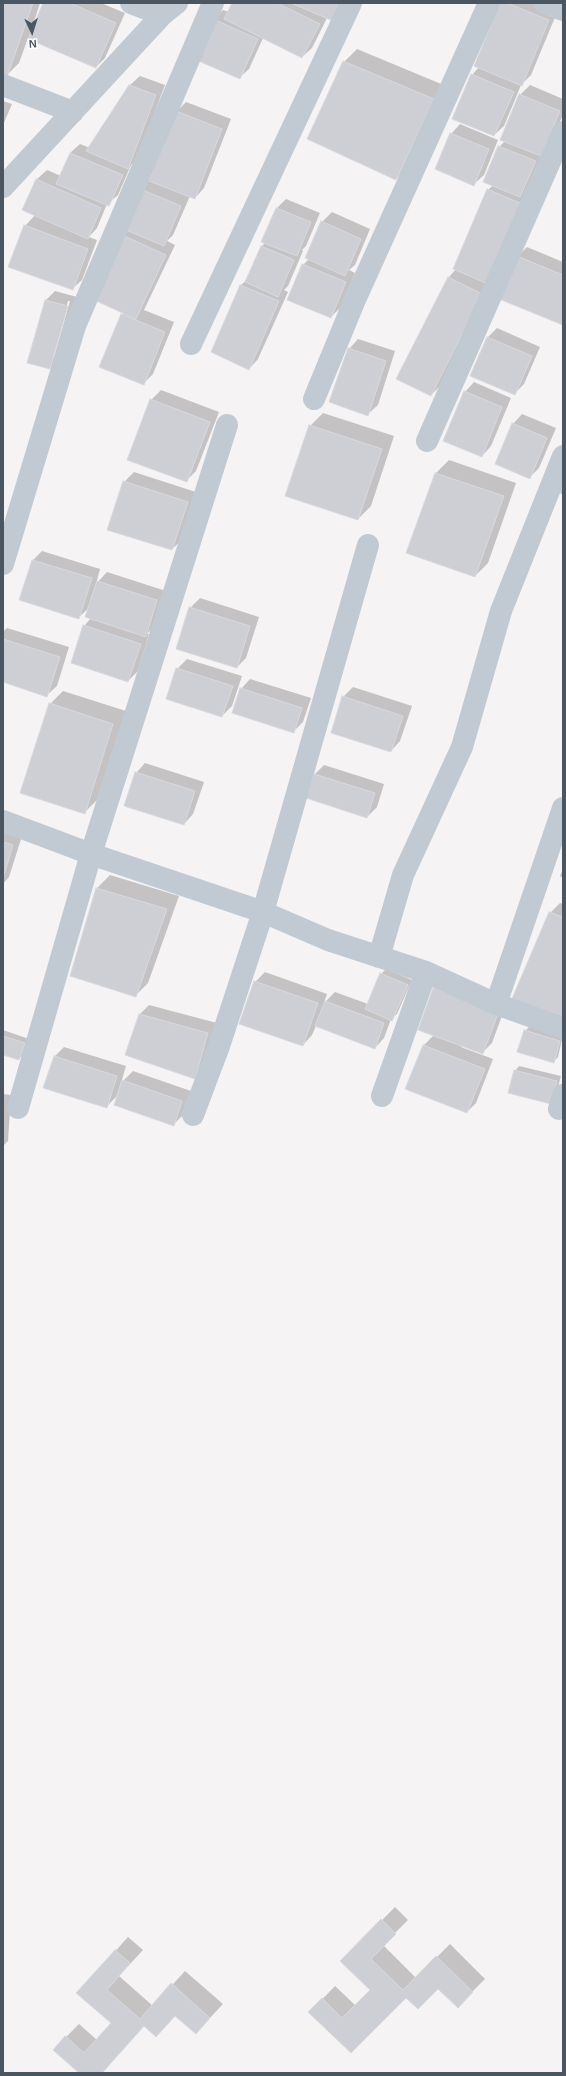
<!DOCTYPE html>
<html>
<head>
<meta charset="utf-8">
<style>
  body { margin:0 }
  #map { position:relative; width:566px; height:2076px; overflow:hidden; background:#f5f3f3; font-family:Arial,sans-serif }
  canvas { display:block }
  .frame { position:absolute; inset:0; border:4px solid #4a5661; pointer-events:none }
  .north { position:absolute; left:12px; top:12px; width:40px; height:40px; -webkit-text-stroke:3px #fff; paint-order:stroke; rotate:176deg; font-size:11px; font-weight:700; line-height:16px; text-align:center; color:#4a5661 }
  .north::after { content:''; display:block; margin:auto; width:14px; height:18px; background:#4a5661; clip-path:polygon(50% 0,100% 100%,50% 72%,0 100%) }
</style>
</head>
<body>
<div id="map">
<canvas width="566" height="2076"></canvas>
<div class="frame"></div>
<div class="north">N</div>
</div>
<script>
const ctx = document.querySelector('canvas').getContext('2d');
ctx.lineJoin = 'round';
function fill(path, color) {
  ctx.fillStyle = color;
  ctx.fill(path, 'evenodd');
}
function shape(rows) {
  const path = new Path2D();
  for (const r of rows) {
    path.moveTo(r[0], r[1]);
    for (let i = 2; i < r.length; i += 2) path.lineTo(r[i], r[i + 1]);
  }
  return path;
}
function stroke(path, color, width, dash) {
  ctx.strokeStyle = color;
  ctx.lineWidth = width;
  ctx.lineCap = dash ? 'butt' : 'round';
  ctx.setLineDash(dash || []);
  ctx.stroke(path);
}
fill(shape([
  [3,3,40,3,32,28,33,28,44,3,101,3,125,13,105,58,96,67,28,38,19,63,6,76],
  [233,3,346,3,327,18,312,48,302,57,263,38,249,69,239,78,214,20,223,10,229,12],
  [501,3,540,3,558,10,531,75,521,85,504,126,494,135,472,75,479,67],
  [357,49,446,86,409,166,396,179,344,62],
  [140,76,165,85,137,159,131,165,118,195,107,204,97,228,89,237,97,240,82,280,72,289,25,226,35,215,23,210,37,179,47,170,61,176,70,153,80,144,90,148,130,85],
  [530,85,563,99,563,115,530,186,524,192,531,194,440,386,431,395,398,378,449,277,456,269,488,190,493,185,499,147,505,141,520,95],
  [3,101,12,104,3,125],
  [186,102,231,119,204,188,195,198,190,196,173,235,167,241,175,245,144,310,174,322,153,374,144,383,122,315,124,312,123,235,129,230,148,179,151,180,177,111],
  [460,124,498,140,484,175,474,184,451,134],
  [286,199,320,213,306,246,302,250,303,251,288,286,284,290,288,292,258,359,249,369,212,352,241,285,248,279,262,246,266,242,263,241,277,208],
  [332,212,370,229,355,265,349,270,355,273,341,307,331,317,303,265,309,259,322,222],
  [527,247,563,262,563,324,518,256],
  [55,291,77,297,59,359,50,368,28,362,46,300],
  [68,301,70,301,54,358,52,358],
  [497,328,540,347,524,384,515,393,487,338],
  [358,339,395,351,378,405,368,414,349,349],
  [474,382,511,398,491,446,482,456,465,392],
  [161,390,219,412,196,471,186,481,151,400],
  [323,413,394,436,371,506,358,519,310,426],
  [522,414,556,428,539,468,530,477,513,424],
  [449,460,516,483,488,563,475,576,407,553,436,473],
  [134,472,196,492,182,540,172,549,124,482],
  [563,485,563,495,560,493],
  [42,551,100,569,96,584,107,572,166,591,155,626,147,634,149,634,138,671,128,681,84,626,91,618,90,607,78,618,20,599,33,560],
  [200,598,259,617,246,658,237,667,190,608],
  [7,628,69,647,57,686,47,695,3,681,3,632],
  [187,659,242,676,232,706,222,716,177,669],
  [250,679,311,698,303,722,293,732,241,689],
  [353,687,412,706,400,741,391,751,343,697],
  [63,691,126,711,97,800,84,813,50,704],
  [145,763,204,782,193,814,184,824,136,773],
  [324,765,384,784,377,807,367,817,315,774],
  [3,829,22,836,9,877,3,884],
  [563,869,563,878,560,876],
  [110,875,179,896,148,983,135,996,71,975,97,888],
  [560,903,563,904,563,1018,560,1021,550,913],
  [386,969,412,980,397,1014,391,1019,384,1038,375,1048,316,1026,312,1035,303,1045,255,982,265,972,327,994,324,1003,335,992,368,1004,381,974],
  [443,979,507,1002,492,1043,483,1052,462,1045,461,1047,493,1059,476,1103,467,1112,424,1045,434,1035,434,989],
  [149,1005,217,1023,204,1068,194,1078,139,1015],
  [530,1026,563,1035,558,1057,553,1062,525,1031],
  [3,1030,29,1039,24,1054,19,1059,3,1054],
  [64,1047,126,1066,121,1083,133,1071,191,1091,183,1115,173,1125,118,1095,106,1107,45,1088,55,1056],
  [519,1066,561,1076,555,1098,515,1071],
  [3,1094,11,1095,8,1141,3,1146],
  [395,1907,408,1920,383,1945,416,1978,450,1944,485,1979,458,2006,438,1987,406,1996,351,2052,310,2012,335,1986,356,2006,372,1990,342,1961],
  [128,1937,143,1950,119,1976,153,2006,185,1971,223,2004,208,2020,176,2015,156,2036,144,2026,102,2073,80,2073,66,2037,79,2024,97,2040,112,2023,78,1993]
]), '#0003');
const building = shape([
  [3,3,33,3,7,77,3,76,3,3],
  [43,3,70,3,116,23,96,68,28,39,43,3],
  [232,3,277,3,320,24,302,58,224,19,232,3],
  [291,3,341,3,333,21,291,3],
  [500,3,507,3,549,20,522,86,474,66,500,3],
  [213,19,258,39,240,79,194,59,213,19],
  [343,61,434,99,396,180,307,139,343,61],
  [471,74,514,92,494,136,452,119,471,74],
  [129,85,156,95,128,169,86,151,129,85],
  [519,94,560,111,541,156,500,140,519,94],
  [176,111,222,129,195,199,149,181,176,111],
  [450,133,489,149,474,186,435,169,450,133],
  [498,146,536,161,520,197,483,182,498,146],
  [70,153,123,175,109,206,56,184,70,153],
  [36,179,101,208,88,239,22,210,36,179],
  [138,188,181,206,164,246,121,228,138,188],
  [487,189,522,204,488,284,453,269,487,189],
  [276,208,311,222,297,256,261,242,276,208],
  [321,221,361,239,345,276,305,258,321,221],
  [24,225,88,249,73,290,8,267,24,225],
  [122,235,166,255,136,319,92,299,122,235],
  [261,246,294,260,278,297,245,282,261,246],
  [517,256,563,275,563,325,499,299,517,256],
  [302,264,346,282,331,318,287,300,302,264],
  [448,277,482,294,431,396,396,379,448,277],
  [240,285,279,301,249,370,211,352,240,285],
  [45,300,68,306,50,369,27,363,45,300],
  [121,314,165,332,144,385,99,367,121,314],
  [487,337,532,356,515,395,470,376,487,337],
  [348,348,386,361,368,416,329,402,348,348],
  [464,391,502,407,482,457,443,441,464,391],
  [150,399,210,422,187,482,127,460,150,399],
  [512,423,547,438,530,479,495,464,512,423],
  [309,425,382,449,358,520,285,496,309,425],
  [435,473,504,496,475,577,406,553,435,473],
  [123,481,188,502,172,550,107,530,123,481],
  [32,560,92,578,79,619,19,600,32,560],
  [97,581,157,600,146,637,85,617,97,581],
  [189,607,250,626,237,668,176,649,189,607],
  [83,625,141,644,128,682,71,663,83,625],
  [3,639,60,657,47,697,3,682,3,639],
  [176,668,233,686,222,717,166,699,176,668],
  [240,688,302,708,294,733,232,713,240,688],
  [342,696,403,716,391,752,331,733,342,696],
  [49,703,113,724,85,814,20,793,49,703],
  [135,772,195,791,184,825,124,806,135,772],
  [314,774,375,793,367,818,306,798,314,774],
  [3,842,13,845,3,878,3,842],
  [96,888,167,909,136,997,70,976,96,888],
  [549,912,563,917,563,1014,560,1022,511,1001,549,912],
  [380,973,408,985,392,1021,365,1009,380,973],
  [254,981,318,1003,303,1046,239,1024,254,981],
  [433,988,499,1011,483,1054,418,1030,433,988],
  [325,1001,384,1023,375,1049,315,1026,325,1001],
  [139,1014,208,1033,195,1079,125,1055,139,1014],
  [524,1030,560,1041,554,1063,517,1052,524,1030],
  [3,1036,25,1043,19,1060,3,1055,3,1036],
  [423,1045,485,1069,467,1113,405,1089,423,1045],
  [54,1056,117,1076,107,1108,43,1088,54,1056],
  [514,1070,557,1081,551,1104,508,1093,514,1070],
  [122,1080,182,1101,174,1126,114,1105,122,1080],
  [381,1919,396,1934,371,1959,403,1990,436,1956,473,1992,458,2008,438,1989,418,2009,406,1998,351,2053,308,2012,322,1998,342,2018,370,1990,340,1961,381,1919],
  [115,1950,130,1963,107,1990,140,2019,171,1983,210,2018,196,2034,175,2016,156,2037,144,2026,102,2073,79,2073,53,2050,65,2036,84,2053,111,2023,76,1993,115,1950]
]);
fill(building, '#cdcfd5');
stroke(building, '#d7d9de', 1);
stroke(shape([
  [131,3,162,15],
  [545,3,563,10],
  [3,85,73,112],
  [3,187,162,15,177,3],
  [191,344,351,3],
  [314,399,354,302,489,3],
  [427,441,563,132],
  [3,564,75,326,213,3],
  [3,821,91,854,263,912,328,940,426,972,496,1004,563,1028],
  [379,957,403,875,462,747,501,611,563,456],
  [496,1004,563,808],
  [382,1096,426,972],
  [18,1108,91,854,227,425],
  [559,1109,563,1095],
  [193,1115,219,1046,263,912,368,545]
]), '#c1cad2', 22);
</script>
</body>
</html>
